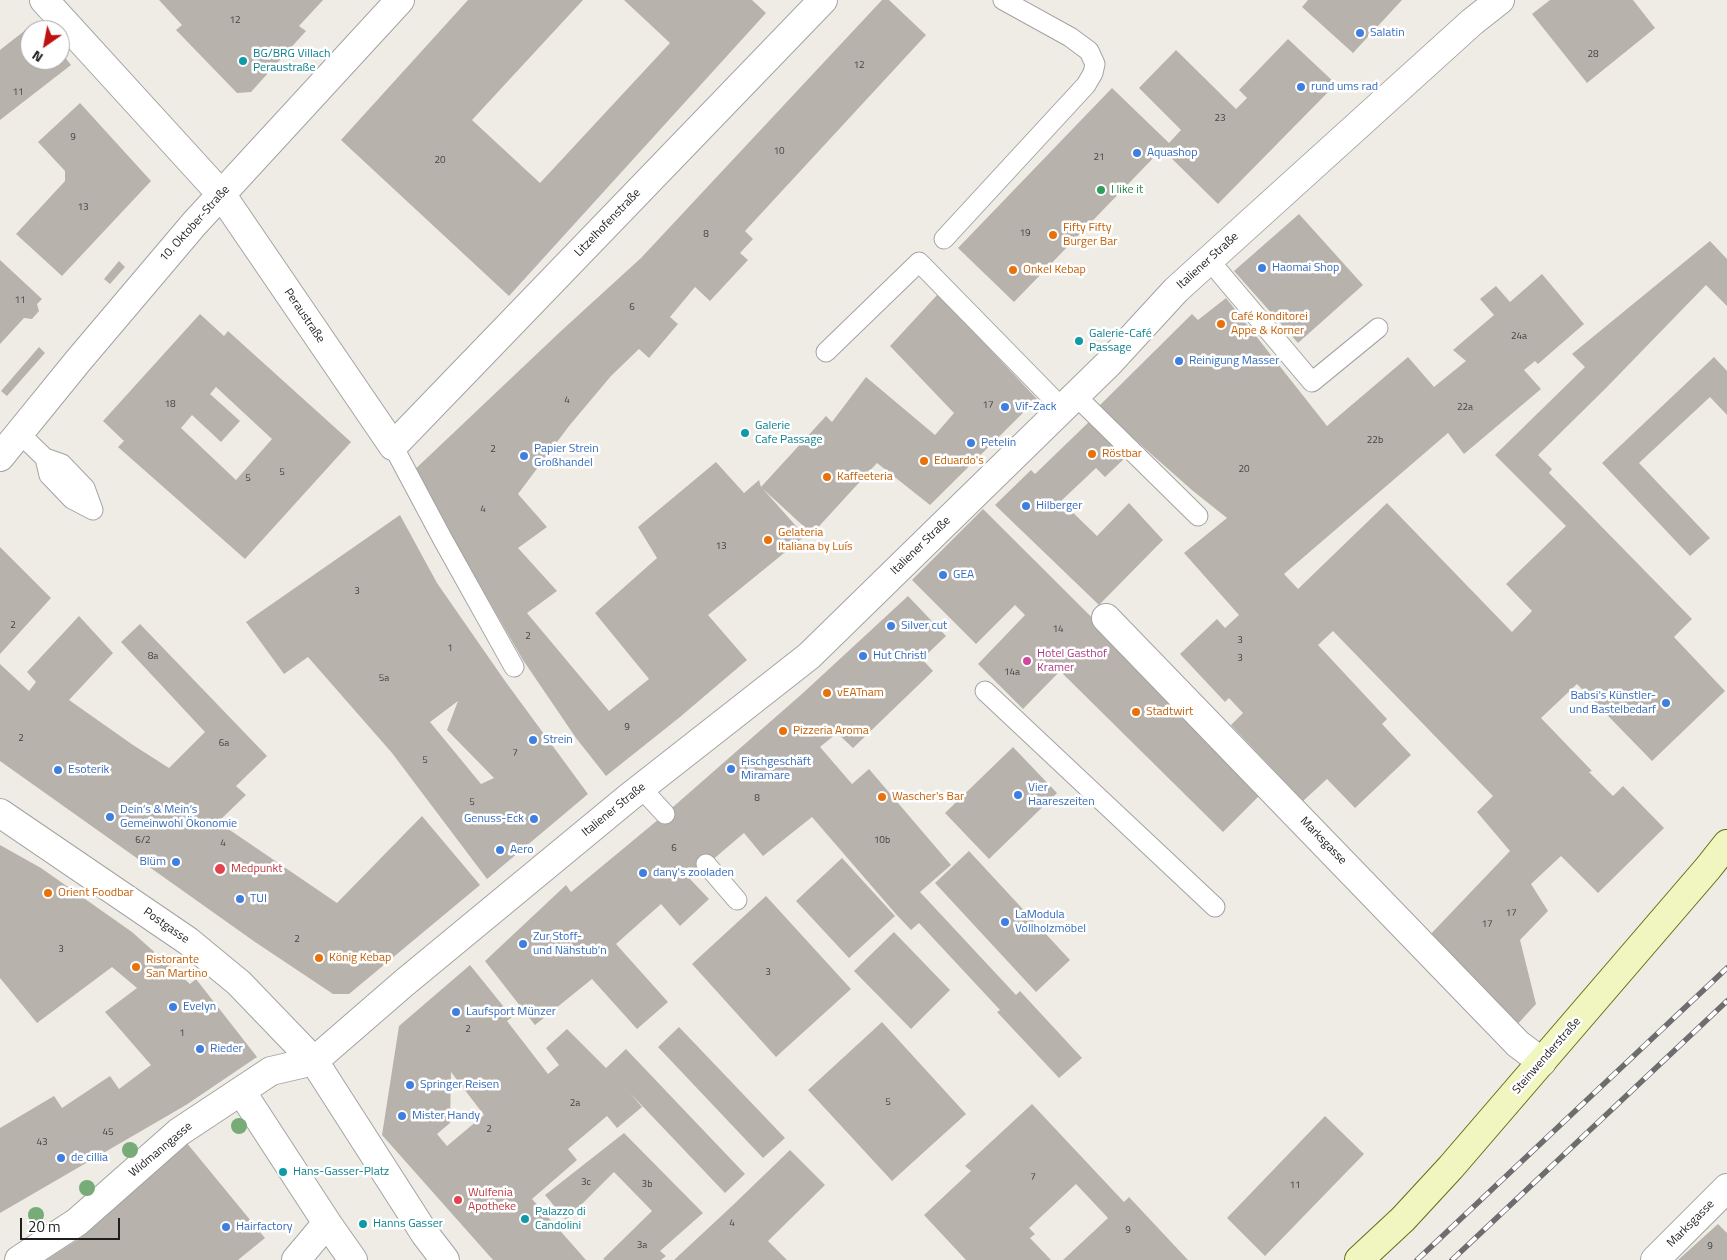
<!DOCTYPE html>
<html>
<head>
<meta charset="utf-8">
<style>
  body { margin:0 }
  #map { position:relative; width:1727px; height:1260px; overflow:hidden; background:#efece6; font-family:"Titillium Web",sans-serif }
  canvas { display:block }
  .north { position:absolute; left:20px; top:20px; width:50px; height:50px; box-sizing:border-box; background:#fff; border:1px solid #a5a5a5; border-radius:50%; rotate:213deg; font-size:14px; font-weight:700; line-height:20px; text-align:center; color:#1f1f1f }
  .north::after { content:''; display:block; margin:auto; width:18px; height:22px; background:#be1210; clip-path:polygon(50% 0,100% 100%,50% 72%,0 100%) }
  .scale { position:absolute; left:20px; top:1218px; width:100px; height:22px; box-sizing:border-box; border:2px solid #1f1f1f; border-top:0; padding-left:6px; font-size:15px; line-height:18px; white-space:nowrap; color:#1f1f1f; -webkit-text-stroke:4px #fff; paint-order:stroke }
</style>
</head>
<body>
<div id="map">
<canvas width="1727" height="1260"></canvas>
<div class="north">N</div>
<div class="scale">20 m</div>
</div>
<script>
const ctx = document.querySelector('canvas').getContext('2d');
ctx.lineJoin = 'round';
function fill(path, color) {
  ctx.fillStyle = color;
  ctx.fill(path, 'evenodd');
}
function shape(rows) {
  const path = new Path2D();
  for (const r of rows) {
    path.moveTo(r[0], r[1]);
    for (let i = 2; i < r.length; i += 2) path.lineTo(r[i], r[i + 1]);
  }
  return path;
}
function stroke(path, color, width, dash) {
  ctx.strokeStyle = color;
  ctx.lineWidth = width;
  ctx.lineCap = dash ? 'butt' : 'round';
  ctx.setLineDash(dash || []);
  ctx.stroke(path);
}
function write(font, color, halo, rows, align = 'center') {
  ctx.font = font + ' "Titillium Web",sans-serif';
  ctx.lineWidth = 5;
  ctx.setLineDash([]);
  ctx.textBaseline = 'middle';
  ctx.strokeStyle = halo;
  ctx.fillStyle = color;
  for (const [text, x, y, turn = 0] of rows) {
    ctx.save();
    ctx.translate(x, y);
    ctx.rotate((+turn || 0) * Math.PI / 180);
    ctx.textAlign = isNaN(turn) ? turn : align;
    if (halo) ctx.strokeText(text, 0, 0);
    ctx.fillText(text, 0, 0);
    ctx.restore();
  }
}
fill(shape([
  [159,0,323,0,299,26,306,31,251,92,237,93,176,30,182,25],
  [468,0,583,0,472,120,540,183,670,43,624,0,752,0,766,13,509,296,341,140],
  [882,0,889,0,926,35,745,231,753,239,740,253,748,260,710,301,695,287,670,317,678,324,649,358,639,349,611,376,569,426,518,494,547,527,518,548,557,591,527,613,609,711,649,679,595,613,657,558,638,527,716,462,744,493,759,480,761,487,826,416,832,422,866,377,935,435,954,413,890,346,938,294,1037,399,930,505,877,463,812,534,763,489,805,536,708,615,747,660,680,717,606,776,576,738,523,660,476,579,410,474,561,331,641,258],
  [1308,0,1402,0,1353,53,1302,7],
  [1550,0,1633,0,1655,28,1587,83,1532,14],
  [37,21,44,30,30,30,30,60,60,60,60,51,71,65,0,120,0,50],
  [1288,39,1336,84,1218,204,1162,149,1014,302,958,248,1112,88,1169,143,1181,130,1139,88,1176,50,1236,109,1247,98,1239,90],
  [80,103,151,181,62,276,16,234,65,181,65,171,38,142],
  [1299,214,1363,285,1298,343,1234,271],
  [1710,241,1727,259,1727,306,1706,285,1606,388,1538,455,1552,469,1549,473,1692,619,1674,637,1725,691,1652,761,1577,684,1541,718,1592,771,1589,772,1613,796,1623,786,1664,828,1598,893,1561,856,1531,884,1548,911,1520,940,1536,1004,1514,1028,1427,938,1510,851,1477,812,1493,796,1333,631,1318,645,1387,719,1382,724,1411,755,1355,808,1327,779,1303,801,1231,725,1243,713,1229,698,1225,702,1180,654,1217,619,1225,628,1239,615,1184,553,1227,518,1193,491,1098,407,1192,314,1198,320,1226,298,1327,426,1408,357,1434,387,1466,361,1453,350,1494,315,1480,299,1496,286,1510,302,1542,274,1584,324,1538,364,1535,361,1524,370,1541,389,1464,454,1448,433,1284,574,1298,589,1387,503,1512,632,1532,611,1506,584,1566,526,1495,455,1585,367,1572,354],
  [0,260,42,299,37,304,39,311,32,319,24,318,0,344],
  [119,261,125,267,110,284,104,279],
  [200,314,224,336,228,331,351,442,245,559,118,447,124,441,103,421],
  [216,387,272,439,236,480,181,428,192,415,221,442,240,421,210,394],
  [39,347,45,353,7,396,1,391],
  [1714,357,1727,371,1727,415,1710,397,1639,463,1710,538,1690,556,1602,463],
  [1091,420,1126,457,1105,477,1096,468,1061,501,1097,536,1129,503,1163,540,1099,605,995,505,1031,470,1035,474],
  [983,509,1265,790,1223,832,1060,671,1023,709,978,664,1025,615,1015,605,976,644,912,580],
  [400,515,437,583,505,681,588,794,487,879,392,753,308,657,284,674,246,622],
  [458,701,447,730,494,778,481,784,430,722],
  [0,547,51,598,0,654],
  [908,596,946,636,922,659,933,671,853,748,837,733,820,747,852,784,869,769,951,865,920,892,1016,995,1020,991,1082,1058,1059,1078,997,1012,1000,1010,919,923,911,930,895,913,812,817,763,856,744,833,690,879,709,899,680,926,661,904,616,944,668,1002,637,1029,592,979,535,1025,485,961,566,885,571,892,665,814,803,693],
  [79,616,113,653,69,700,133,745,169,768,205,732,121,642,140,624,267,756,236,786,246,795,218,822,337,903,422,816,480,885,349,994,333,994,255,942,0,761,0,664,29,691,36,682,27,672],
  [1013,747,1057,793,989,859,945,813],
  [0,845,41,868,132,932,190,984,196,979,257,1057,186,1105,0,1213,0,1128,54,1096,62,1108,110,1076,119,1089,151,1065,105,1012,137,988,112,967,37,1023,0,978],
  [969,851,1070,960,1036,992,935,883],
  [842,858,895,916,849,958,796,901],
  [766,896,851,989,776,1057,692,964],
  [894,932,950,990,911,1029,854,971],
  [470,965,512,1017,507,1021,548,1074,559,1065,546,1048,567,1029,606,1068,626,1049,745,1174,725,1193,630,1093,642,1107,617,1128,607,1116,568,1149,577,1160,532,1199,586,1260,493,1260,382,1135,399,1026],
  [451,1072,484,1115,447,1146,437,1134,450,1123],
  [882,1022,966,1114,892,1181,808,1090],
  [679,1027,785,1138,763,1158,658,1047],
  [1032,1104,1124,1202,1129,1197,1188,1260,1063,1260,1108,1218,1076,1184,1029,1228,1035,1234,1030,1238,1051,1260,966,1260,924,1215,971,1171,965,1166],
  [1325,1116,1364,1154,1265,1256,1227,1218],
  [624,1133,703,1213,660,1251,666,1256,661,1260,605,1260,603,1259,652,1211,614,1172,566,1220,545,1195],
  [186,1142,265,1238,238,1260,46,1260,79,1239],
  [790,1150,825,1185,768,1241,787,1260,674,1260,732,1206],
  [1718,1224,1727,1233,1727,1260,1678,1260]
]), '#b8b2ac');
const service = shape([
  [944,239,1086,85,1093,73,1095,64,1089,51,1070,37,1003,0],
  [1209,260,1312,382,1378,328],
  [826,352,919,262,1062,408],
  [1075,395,1198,516],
  [19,433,45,458,62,464,85,488,93,510],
  [393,446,442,538,514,667],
  [45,458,49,475,72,499,93,510],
  [985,691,1215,907],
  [641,788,665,814],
  [706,864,737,900]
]);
const pedestrian = shape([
  [241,1091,327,1223,296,1260],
  [327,1223,353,1260],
  [19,1260,77,1222,179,1132,271,1071,314,1061]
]);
const minor = shape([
  [44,0,221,194,393,446,823,0],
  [0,457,78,361,194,224,400,0],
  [1106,618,1518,1044,1542,1062],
  [0,813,188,941,239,983,314,1061,425,1234,445,1260],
  [314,1061,404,983,628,798,809,656,1108,364,1176,290,1472,22,1500,0],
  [1655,1260,1727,1188]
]);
const secondary = shape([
  [1359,1260,1403,1219,1451,1167,1708,868,1727,844]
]);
stroke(service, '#a3a3a3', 21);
stroke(pedestrian, '#a3a3a3', 30);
stroke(minor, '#a3a3a3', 30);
stroke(secondary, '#636f0e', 30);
stroke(service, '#fff', 19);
stroke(pedestrian, '#fff', 28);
stroke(minor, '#fff', 28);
stroke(secondary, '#f1f5bf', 28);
const rail = shape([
  [1417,1260,1727,968],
  [1452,1260,1727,1001]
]);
stroke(rail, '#6d6d6d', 5.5);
stroke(rail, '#fff', 4, [11]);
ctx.fillStyle = '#77ab78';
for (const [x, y] of [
  [239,1126],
  [130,1150],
  [87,1188],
  [36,1215]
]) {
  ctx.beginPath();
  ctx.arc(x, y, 8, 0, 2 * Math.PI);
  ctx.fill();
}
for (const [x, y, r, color] of [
  [1360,33,5,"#3f7fe0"],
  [243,61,5,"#0f9aa8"],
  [1301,87,5,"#3f7fe0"],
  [1137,153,5,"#3f7fe0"],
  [1101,190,5,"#2e9e5b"],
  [1053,235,5,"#e8710a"],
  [1262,268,5,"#3f7fe0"],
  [1013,270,5,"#e8710a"],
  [1221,324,5,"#e8710a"],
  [1079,341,5,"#0f9aa8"],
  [1179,361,5,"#3f7fe0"],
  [1005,407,5,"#3f7fe0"],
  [745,433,5,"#0f9aa8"],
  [971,443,5,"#3f7fe0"],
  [1092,454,5,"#e8710a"],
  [524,456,5,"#3f7fe0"],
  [924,461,5,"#e8710a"],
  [827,477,5,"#e8710a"],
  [1026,506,5,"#3f7fe0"],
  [768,540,5,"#e8710a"],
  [943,575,5,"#3f7fe0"],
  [891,626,5,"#3f7fe0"],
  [863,656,5,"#3f7fe0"],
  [1027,661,5,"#d1479c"],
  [827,693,5,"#e8710a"],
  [1666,703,5,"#3f7fe0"],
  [1136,712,5,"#e8710a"],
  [783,731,5,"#e8710a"],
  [533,740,5,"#3f7fe0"],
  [731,769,5,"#3f7fe0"],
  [58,770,5,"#3f7fe0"],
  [1018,795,5,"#3f7fe0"],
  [882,797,5,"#e8710a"],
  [110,817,5,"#3f7fe0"],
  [534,819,5,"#3f7fe0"],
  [500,850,5,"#3f7fe0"],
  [176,862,5,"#3f7fe0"],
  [220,869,6,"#e0444e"],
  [643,873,5,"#3f7fe0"],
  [48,893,5,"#e8710a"],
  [240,899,5,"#3f7fe0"],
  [1005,922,5,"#3f7fe0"],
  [523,944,5,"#3f7fe0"],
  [319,958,5,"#e8710a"],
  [136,967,5,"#e8710a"],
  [173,1007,5,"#3f7fe0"],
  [456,1012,5,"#3f7fe0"],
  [200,1049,5,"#3f7fe0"],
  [410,1085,5,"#3f7fe0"],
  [402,1116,5,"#3f7fe0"],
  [61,1158,5,"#3f7fe0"],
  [283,1172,5,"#0f9aa8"],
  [458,1200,5,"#e0444e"],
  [525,1219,5,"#0f9aa8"],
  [363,1224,5,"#0f9aa8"],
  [226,1227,5,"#3f7fe0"]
]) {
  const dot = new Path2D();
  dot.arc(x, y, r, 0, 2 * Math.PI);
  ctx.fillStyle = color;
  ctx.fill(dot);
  stroke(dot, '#fff', 2);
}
write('10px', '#454442', null, [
  ["12",235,21],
  ["28",1593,55],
  ["12",859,66],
  ["11",18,93],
  ["23",1220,119],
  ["9",73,138],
  ["10",779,152],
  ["21",1099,158],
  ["20",440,161],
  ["13",83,208],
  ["19",1025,234],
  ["8",706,235],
  ["11",20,301],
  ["6",632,308],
  ["24a",1519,337],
  ["4",567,401],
  ["18",170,405],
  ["17",988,406],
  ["22a",1465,408],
  ["22b",1375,441],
  ["2",493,450],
  ["20",1244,470],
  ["5",282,473],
  ["5",248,479],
  ["4",483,510],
  ["13",721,547],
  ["3",357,592],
  ["2",13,626],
  ["14",1058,630],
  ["2",528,637],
  ["3",1240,641],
  ["1",450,649],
  ["8a",153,657],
  ["3",1240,659],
  ["14a",1012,673],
  ["5a",384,679],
  ["9",627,728],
  ["2",21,739],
  ["6a",224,744],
  ["7",515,754],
  ["5",425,761],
  ["8",757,799],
  ["5",472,803],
  ["6/2",143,841],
  ["10b",882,841],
  ["4",223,844],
  ["6",674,849],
  ["17",1511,914],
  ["17",1487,925],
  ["2",297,940],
  ["3",61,950],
  ["3",768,973],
  ["2",468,1030],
  ["1",182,1034],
  ["5",888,1103],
  ["2a",575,1104],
  ["2",489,1130],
  ["45",108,1133],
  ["43",42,1143],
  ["7",1033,1178],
  ["3c",586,1183],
  ["3b",647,1185],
  ["11",1295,1186],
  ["4",732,1224],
  ["9",1128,1231],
  ["3a",642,1246],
  ["9",1710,1247]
]);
write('12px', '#366cbe', '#fff', [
  ["Salatin",1370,33],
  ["rund ums rad",1311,87],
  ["Aquashop",1147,153],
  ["Haomai Shop",1272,268],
  ["Reinigung Masser",1189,361],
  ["Vif-Zack",1015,407],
  ["Petelin",981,443],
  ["Papier Strein",534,449],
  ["Großhandel",534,463],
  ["Hilberger",1036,506],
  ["GEA",953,575],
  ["Silver cut",901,626],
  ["Hut Christl",873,656],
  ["Babsi's Künstler-",1656,696,"right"],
  ["und Bastelbedarf",1656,710,"right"],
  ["Strein",543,740],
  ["Fischgeschäft",741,762],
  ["Miramare",741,776],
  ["Esoterik",68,770],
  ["Vier",1028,788],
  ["Haareszeiten",1028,802],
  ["Dein‘s & Mein‘s",120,810],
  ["Gemeinwohl Ökonomie",120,824],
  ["Genuss-Eck",524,819,"right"],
  ["Aero",510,850],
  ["Blüm",166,862,"right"],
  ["dany's zooladen",653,873],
  ["TUI",250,899],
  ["LaModula",1015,915],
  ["Vollholzmöbel",1015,929],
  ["Zur Stoff-",533,937],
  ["und Nähstub'n",533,951],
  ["Evelyn",183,1007],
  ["Laufsport Münzer",466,1012],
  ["Rieder",210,1049],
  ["Springer Reisen",420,1085],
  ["Mister Handy",412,1116],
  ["de cillia",71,1158],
  ["Hairfactory",236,1227]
], 'left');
write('12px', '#0d838f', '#fff', [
  ["BG/BRG Villach",253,54],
  ["Peraustraße",253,68],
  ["Galerie-Café",1089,334],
  ["Passage",1089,348],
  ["Galerie",755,426],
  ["Cafe Passage",755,440],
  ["Hans-Gasser-Platz",293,1172],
  ["Palazzo di",535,1212],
  ["Candolini",535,1226],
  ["Hanns Gasser",373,1224]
], 'left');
write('12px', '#27864d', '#fff', [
  ["I like it",1111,190]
], 'left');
write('12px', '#1f1f1f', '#fff', [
  ["Litzelhofenstraße",608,223,-46],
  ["10. Oktober-Straße",195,224,-48],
  ["Italiener Straße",1208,261,-42],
  ["Peraustraße",304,316,56],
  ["Italiener Straße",921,546,-44],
  ["Italiener Straße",614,810,-39],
  ["Marksgasse",1323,841,46],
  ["Postgasse",166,926,35],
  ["Steinwenderstraße",1547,1056,-49],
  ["Widmanngasse",161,1150,-40],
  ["Marksgasse",1691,1224,-45]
]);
write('12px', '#c56008', '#fff', [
  ["Fifty Fifty",1063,228],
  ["Burger Bar",1063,242],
  ["Onkel Kebap",1023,270],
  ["Café Konditorei",1231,317],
  ["Appe & Korner",1231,331],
  ["Röstbar",1102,454],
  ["Eduardo's",934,461],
  ["Kaffeeteria",837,477],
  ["Gelateria",778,533],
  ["Italiana by Luís",778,547],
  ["vEATnam",837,693],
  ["Stadtwirt",1146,712],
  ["Pizzeria Aroma",793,731],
  ["Wascher's Bar",892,797],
  ["Orient Foodbar",58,893],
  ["König Kebap",329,958],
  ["Ristorante",146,960],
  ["San Martino",146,974]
], 'left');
write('12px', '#b23c85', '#fff', [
  ["Hotel Gasthof",1037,654],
  ["Kramer",1037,668]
], 'left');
write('12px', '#be3a42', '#fff', [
  ["Medpunkt",231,869],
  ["Wulfenia",468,1193],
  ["Apotheke",468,1207]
], 'left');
</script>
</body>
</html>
